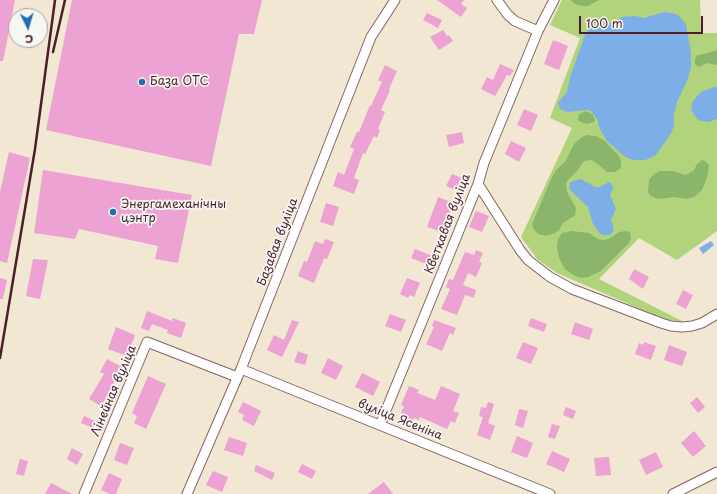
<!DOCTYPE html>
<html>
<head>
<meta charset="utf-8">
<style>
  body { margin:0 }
  #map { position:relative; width:717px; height:494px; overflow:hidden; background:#f1e7d2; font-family:"Playpen Sans",sans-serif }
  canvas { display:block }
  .north { position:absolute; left:8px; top:8px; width:40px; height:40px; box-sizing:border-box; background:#f6f6f2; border:1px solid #b1a0a2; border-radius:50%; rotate:175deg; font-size:11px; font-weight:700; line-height:16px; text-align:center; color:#4a1f2b }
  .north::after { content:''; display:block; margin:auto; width:14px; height:18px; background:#1f6fb2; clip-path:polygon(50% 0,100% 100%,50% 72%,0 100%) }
  .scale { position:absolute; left:579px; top:16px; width:124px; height:18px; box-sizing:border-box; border:2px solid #4a1f2b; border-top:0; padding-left:5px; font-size:12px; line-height:14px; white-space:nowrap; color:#4a1f2b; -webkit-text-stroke:3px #f6f6f2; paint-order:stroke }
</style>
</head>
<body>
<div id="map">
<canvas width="717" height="494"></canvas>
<div class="north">С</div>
<div class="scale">100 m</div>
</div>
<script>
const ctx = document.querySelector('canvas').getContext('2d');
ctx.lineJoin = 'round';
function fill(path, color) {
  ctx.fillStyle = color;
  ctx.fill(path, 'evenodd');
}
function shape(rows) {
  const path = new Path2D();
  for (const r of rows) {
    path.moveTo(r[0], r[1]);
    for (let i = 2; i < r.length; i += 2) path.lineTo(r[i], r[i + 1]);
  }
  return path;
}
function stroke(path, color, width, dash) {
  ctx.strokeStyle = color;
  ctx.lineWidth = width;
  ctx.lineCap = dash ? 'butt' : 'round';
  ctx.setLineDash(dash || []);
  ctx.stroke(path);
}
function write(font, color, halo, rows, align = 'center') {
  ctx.font = font + ' "Playpen Sans",sans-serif';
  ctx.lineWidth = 3.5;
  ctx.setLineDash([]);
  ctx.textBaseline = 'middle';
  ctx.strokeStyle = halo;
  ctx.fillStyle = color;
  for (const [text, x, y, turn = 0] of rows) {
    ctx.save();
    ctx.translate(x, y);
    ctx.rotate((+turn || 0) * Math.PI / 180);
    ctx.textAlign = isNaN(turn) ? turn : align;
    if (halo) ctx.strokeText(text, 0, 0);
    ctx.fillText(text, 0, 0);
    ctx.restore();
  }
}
fill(shape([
  [562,0,700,0,701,33,717,33,717,231,677,260,639,238,599,279,686,323,661,318,557,273,537,259,521,237,572,128,550,118,580,38,550,25]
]), '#b1d37c');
fill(shape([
  [571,0,599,0,588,6,583,6,575,4],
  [717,50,717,65,707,63,699,67,695,64,695,59,698,55,704,54],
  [586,111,593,115,595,120,594,122,587,124,581,122,578,120,579,114],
  [587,135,596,136,605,141,619,156,621,161,621,168,615,172,607,172,595,162,591,160,584,161,577,171,568,180,566,183,567,192,576,208,575,215,563,223,559,230,555,233,546,236,538,234,533,228,532,224,552,177,557,169,565,162,574,144,582,137],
  [702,160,705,161,709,165,707,178,702,190,694,197,686,199,675,197,658,199,651,196,648,192,649,180,654,174,660,171,673,171,682,174,686,175,694,170,697,164],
  [572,231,589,233,598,239,604,240,609,239,619,232,627,231,630,232,631,239,629,243,601,271,588,277,581,278,575,276,565,269,559,258,557,248,558,239,562,233]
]), '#8cb56c');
fill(shape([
  [664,12,671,13,678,15,686,24,691,53,691,68,687,81,677,102,674,114,674,126,671,133,656,155,652,157,645,160,633,160,625,157,607,141,600,129,597,119,591,111,587,110,567,112,560,109,558,103,567,92,570,77,585,35,590,27,597,24,609,24,622,17,635,16,644,18],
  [717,86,717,119,709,122,701,121,697,119,691,110,693,101,701,92],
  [581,179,595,187,600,187,609,182,612,184,613,188,610,195,616,209,611,219,614,230,610,235,602,235,597,230,593,224,588,207,569,189,570,183,573,181],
  [711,241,714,245,703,254,699,248]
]), '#7daee8');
fill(shape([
  [0,0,15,0,3,61,0,61],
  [72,0,262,0,254,34,239,34,211,166,46,130],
  [437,0,464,0,461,4,467,8,461,17],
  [427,13,442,20,438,28,423,20],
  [443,30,447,36,449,35,453,41,439,50,430,37],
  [553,40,568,46,559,70,544,64],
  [500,64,514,70,510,76,507,75,495,96,481,89,487,77,493,80],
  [385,65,397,71,389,89,390,90,381,110,385,112,378,129,380,130,377,138,374,136,365,154,363,153,354,178,359,180,354,194,333,186,338,172,344,175,354,149,350,147,357,132,359,132,370,105,371,106,382,82,378,80],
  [524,109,538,115,531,131,517,125],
  [462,132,464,143,449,147,446,135],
  [511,141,526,148,519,162,505,154],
  [9,152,30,158,7,263,0,261,0,192],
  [43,170,192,195,178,263,155,259,158,246,79,229,75,239,34,233],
  [452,174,466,180,460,192,446,186],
  [438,197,453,203,442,232,427,227],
  [326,203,339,207,333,226,320,222],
  [476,211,489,216,482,232,469,227],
  [325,239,334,242,327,259,324,258,314,283,298,276,304,261,307,262,315,241,323,244],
  [415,249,435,257,432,266,411,258],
  [476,250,483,253,479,262,482,263,476,277,468,273,463,285,476,290,474,298,465,295,457,315,441,309,450,289,446,287,449,279,453,280,465,252,474,255],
  [33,259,48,260,40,299,26,296],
  [634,269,649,277,643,289,629,279],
  [0,278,7,280,3,299,0,299],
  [407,278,420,283,414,297,410,295,408,298,400,294],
  [683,290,693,295,686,309,676,304],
  [147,311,172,321,173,318,186,323,181,338,167,333,168,330,152,324,149,331,141,328],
  [390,314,406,320,401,332,385,326],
  [531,318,547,324,544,332,528,326],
  [292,320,299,322,282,357,267,350,274,335,284,340],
  [434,320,456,328,453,335,450,333,442,351,426,344,434,327,432,326],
  [575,322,593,329,589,340,571,334],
  [116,327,135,335,127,356,108,349],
  [523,342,538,348,531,364,516,358],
  [644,342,656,346,651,360,635,354,639,343,643,345],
  [669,345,687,352,682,366,664,360],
  [298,351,308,355,305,365,294,362],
  [328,358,343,366,336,380,321,373],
  [107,359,122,367,110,390,111,390,101,406,89,399,104,374,100,372],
  [362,373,380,382,373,396,355,387],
  [148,376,166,384,146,429,134,423,137,416,132,413],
  [409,386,419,390,417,393,435,400,441,386,460,394,453,411,459,413,455,423,451,421,447,429,420,417,419,420,414,418,411,424,404,421,406,415,401,413,404,406,401,405],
  [697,397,705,407,698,413,690,403],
  [243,402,261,411,254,426,242,420,244,415,238,412],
  [488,402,494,404,488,423,495,426,490,440,477,435,483,417,479,416,481,407,486,408],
  [566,407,576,411,573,419,563,415],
  [519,409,528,411,523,428,515,425],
  [84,416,95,421,93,428,81,423],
  [552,424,560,426,555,439,548,437],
  [694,431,706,446,693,457,681,443],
  [517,436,533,443,527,458,511,452],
  [229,437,247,443,243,456,224,450],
  [120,443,134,448,127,465,114,460],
  [72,448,83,454,77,465,67,459],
  [552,451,570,459,564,472,546,464],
  [656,452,663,467,646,475,639,460],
  [609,457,611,475,596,476,594,458],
  [20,459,28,461,24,476,16,474],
  [302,464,316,471,312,479,298,472],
  [256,465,275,473,272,480,254,471],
  [213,471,228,477,222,492,206,485],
  [109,473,122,479,116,494,110,494,101,490],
  [384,482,393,494,368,494],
  [51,483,72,494,45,494]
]), '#eca2d2');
const minor = shape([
  [497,0,508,15,515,21,538,31],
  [478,184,520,250,528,260,550,277,572,289,661,323,671,326,682,327,692,326,702,323,717,314],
  [241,369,550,494],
  [380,425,478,184,484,163,538,31,554,0],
  [84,494,147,342,237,377],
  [187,494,241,369,371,37,395,0],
  [673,494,717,472]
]);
stroke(minor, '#846565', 11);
stroke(minor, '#fff', 9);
stroke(shape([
  [53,52,65,0],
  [0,358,35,149,55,0]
]), '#4a1f2b', 2.5);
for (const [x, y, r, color] of [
  [142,82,4,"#1f6fb2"],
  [113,212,4,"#1f6fb2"]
]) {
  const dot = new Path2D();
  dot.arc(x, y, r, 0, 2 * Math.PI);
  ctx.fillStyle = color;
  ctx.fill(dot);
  stroke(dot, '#f6f6f2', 1.5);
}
write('12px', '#4a1f2b', '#f6f6f2', [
  ["База ОТС",150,82],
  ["Энергамеханічны",121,205],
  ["цэнтр",121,219]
], 'left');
write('12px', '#4a1f2b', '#f6f6f2', [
  ["Кветкавая вуліца",448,224,-69],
  ["Базавая вуліца",278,242,-69],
  ["Лінейная вуліца",114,391,-67],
  ["вуліца Ясеніна",400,420,22]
]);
</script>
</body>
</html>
